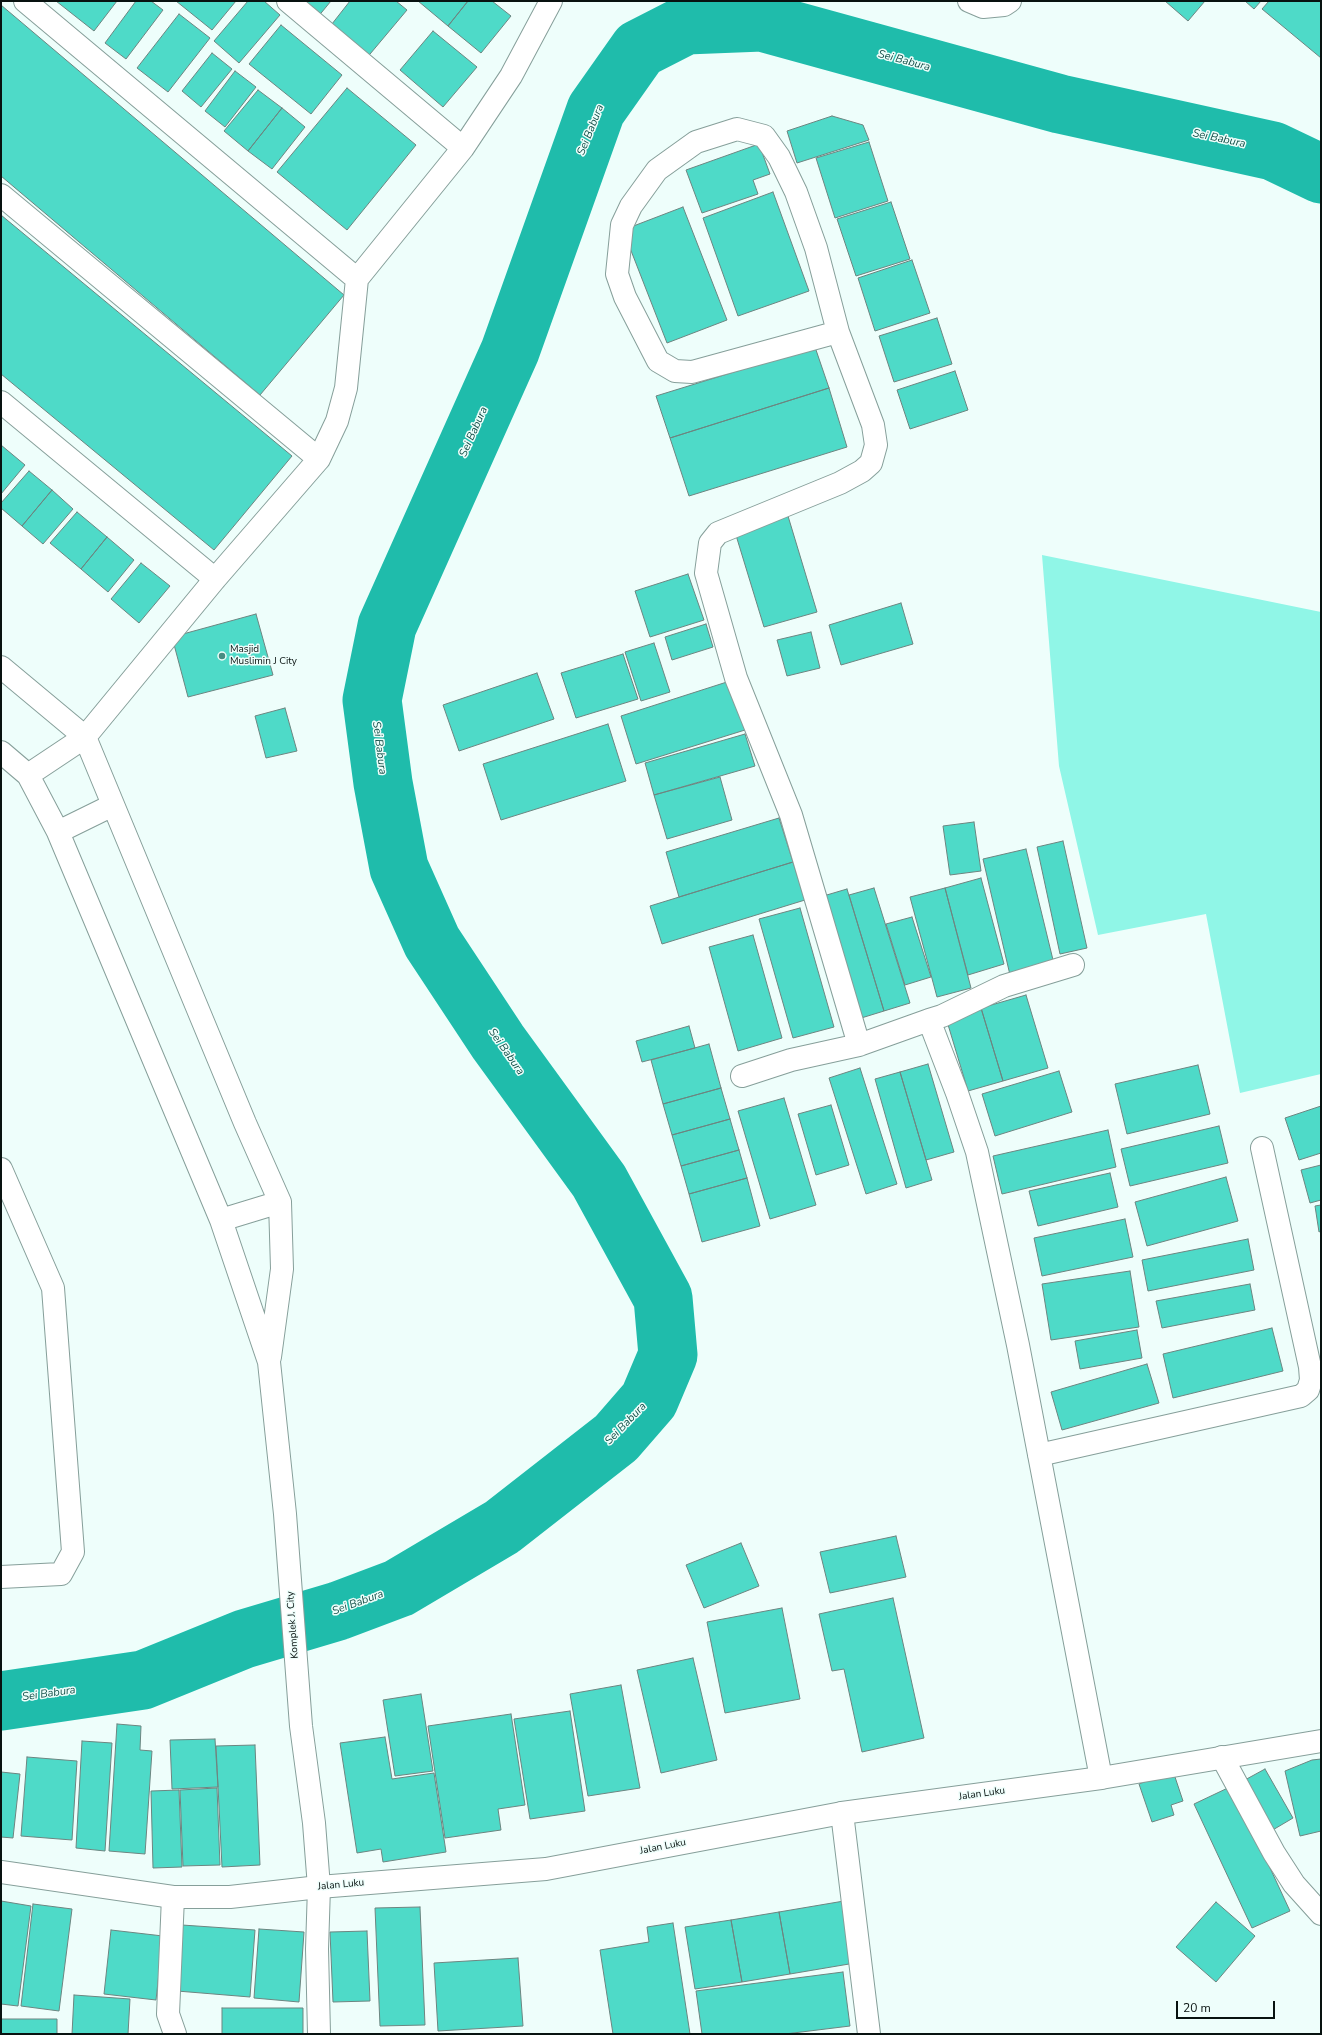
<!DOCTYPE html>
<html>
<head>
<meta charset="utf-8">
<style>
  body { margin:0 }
  #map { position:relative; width:1322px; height:2035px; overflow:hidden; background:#eefefb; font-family:"Nunito Sans",sans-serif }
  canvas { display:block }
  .frame { position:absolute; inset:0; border:2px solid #081210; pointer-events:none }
  .scale { position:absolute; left:1176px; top:2001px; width:99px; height:18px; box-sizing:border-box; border:2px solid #081210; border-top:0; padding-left:5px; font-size:12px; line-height:14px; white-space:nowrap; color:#081210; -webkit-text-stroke:3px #eefefb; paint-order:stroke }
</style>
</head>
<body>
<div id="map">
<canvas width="1322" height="2035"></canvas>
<div class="frame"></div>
<div class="scale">20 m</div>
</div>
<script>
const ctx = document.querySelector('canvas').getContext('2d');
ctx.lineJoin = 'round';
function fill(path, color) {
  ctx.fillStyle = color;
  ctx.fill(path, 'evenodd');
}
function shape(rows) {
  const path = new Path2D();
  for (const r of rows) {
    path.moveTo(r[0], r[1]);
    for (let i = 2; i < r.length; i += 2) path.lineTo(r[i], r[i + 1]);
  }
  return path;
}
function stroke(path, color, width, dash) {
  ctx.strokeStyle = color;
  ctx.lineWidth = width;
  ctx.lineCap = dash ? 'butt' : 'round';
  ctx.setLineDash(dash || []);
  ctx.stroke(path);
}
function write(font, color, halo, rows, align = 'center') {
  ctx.font = font + ' "Nunito Sans",sans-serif';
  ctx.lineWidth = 3;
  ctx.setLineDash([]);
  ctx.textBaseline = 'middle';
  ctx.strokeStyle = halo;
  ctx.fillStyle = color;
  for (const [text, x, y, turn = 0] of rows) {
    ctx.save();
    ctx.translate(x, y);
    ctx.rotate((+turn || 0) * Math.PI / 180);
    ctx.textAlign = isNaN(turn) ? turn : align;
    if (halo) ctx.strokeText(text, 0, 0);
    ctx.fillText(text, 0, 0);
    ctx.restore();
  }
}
fill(shape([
  [1042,555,1321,612,1321,1074,1240,1093,1206,914,1098,935,1059,766]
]), '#90f6e7');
stroke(shape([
  [1,1701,143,1680,244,1639,338,1611,399,1588,502,1527,616,1438,649,1400,668,1355,663,1298,599,1181,498,1042,432,942,399,868,383,783,372,700,387,626,510,351,596,110,639,49,686,25,762,22,1060,104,1273,151,1321,174]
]), '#1fbcab', 59);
const building = shape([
  [56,1,117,1,94,31,56,1],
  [136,1,151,1,163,10,126,59,105,43,136,1],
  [176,1,236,1,212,30,176,1],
  [248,1,264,1,280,15,239,63,214,41,248,1],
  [297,1,331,1,317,18,297,1],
  [350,1,396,1,407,10,365,60,328,29,350,1],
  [418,1,468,1,448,26,418,1],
  [468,1,492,1,511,16,481,53,448,26,468,1],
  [1165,1,1205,1,1188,21,1165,1],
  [1245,1,1261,1,1254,9,1245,1],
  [1269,1,1321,1,1321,58,1262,9,1269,1],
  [1,5,344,295,260,395,1,176,1,5],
  [179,14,210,38,168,92,137,68,179,14],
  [281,25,342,75,311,114,249,64,281,25],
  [433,31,477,67,443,107,400,70,433,31],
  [212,53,232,69,201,107,182,91,212,53],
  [235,71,256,87,225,127,205,111,235,71],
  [347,88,416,145,347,230,277,172,347,88],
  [258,90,282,108,248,151,224,131,258,90],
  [282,108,305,127,272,169,248,151,282,108],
  [832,116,863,125,869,140,797,163,787,131,832,116],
  [869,142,888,201,835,218,816,158,869,142],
  [759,144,770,174,753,180,758,194,702,213,686,170,759,144],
  [773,192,809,291,738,316,703,218,773,192],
  [891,202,910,259,856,276,837,219,891,202],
  [683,207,727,320,667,343,623,230,683,207],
  [1,215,292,456,214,550,1,374,1,215],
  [912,260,930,313,875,331,858,278,912,260],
  [937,318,952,364,894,382,879,336,937,318],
  [815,347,829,388,670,438,656,396,815,347],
  [955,371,968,410,910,429,897,390,955,371],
  [829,388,847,447,689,496,670,438,829,388],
  [1,445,25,465,1,494,1,445],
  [29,471,52,490,22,526,1,508,1,503,29,471],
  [52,490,73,509,43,544,22,526,52,490],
  [77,512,107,537,81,569,50,543,77,512],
  [788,516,817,612,764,627,735,532,788,516],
  [107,537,134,560,108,592,81,569,107,537],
  [141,563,170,586,139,623,111,599,141,563],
  [688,574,704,620,650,637,635,591,688,574],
  [901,603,913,644,841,665,829,625,901,603],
  [256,614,273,675,188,697,172,637,256,614],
  [706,624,713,647,672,660,665,637,706,624],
  [811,632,820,668,787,676,777,640,811,632],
  [654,643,670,692,641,701,625,652,654,643],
  [623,654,638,699,576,718,561,673,623,654],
  [537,673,554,719,459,751,443,705,537,673],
  [730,681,745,730,636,764,621,716,730,681],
  [285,708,297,751,266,758,255,716,285,708],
  [608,724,626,781,501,820,483,764,608,724],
  [745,734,755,766,654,795,645,763,745,734],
  [720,777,732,820,667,839,654,795,720,777],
  [779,818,793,862,679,897,666,852,779,818],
  [974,822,981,871,950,875,943,826,974,822],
  [1063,841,1087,948,1060,954,1037,847,1063,841],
  [1026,849,1054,964,1010,975,983,859,1026,849],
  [793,862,805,900,662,944,650,906,793,862],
  [981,878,1004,964,968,975,945,888,981,878],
  [874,888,910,1003,884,1011,849,895,874,888],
  [945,888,971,988,937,997,910,897,945,888],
  [847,889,884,1011,858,1019,820,897,847,889],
  [800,908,834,1027,793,1038,759,919,800,908],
  [912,917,931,977,905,985,886,924,912,917],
  [753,935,782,1038,738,1051,709,947,753,935],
  [1026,995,1048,1068,1003,1081,981,1008,1026,995],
  [981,1008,1003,1081,968,1091,946,1018,981,1008],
  [689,1026,695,1048,642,1062,636,1041,689,1026],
  [709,1044,721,1088,663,1104,651,1060,709,1044],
  [928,1064,954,1152,926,1160,900,1072,928,1064],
  [1198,1065,1210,1114,1127,1134,1115,1084,1198,1065],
  [860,1068,897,1184,866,1194,829,1078,860,1068],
  [1059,1071,1072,1112,995,1136,982,1094,1059,1071],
  [900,1072,932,1180,906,1188,875,1079,900,1072],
  [721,1088,730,1119,672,1135,663,1104,721,1088],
  [784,1098,816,1205,770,1219,738,1111,784,1098],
  [831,1105,849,1165,816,1175,798,1114,831,1105],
  [1321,1106,1321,1153,1299,1160,1285,1118,1321,1106],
  [730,1119,739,1150,681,1166,672,1135,730,1119],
  [1219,1126,1228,1163,1130,1186,1121,1149,1219,1126],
  [1108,1130,1116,1167,1002,1194,993,1156,1108,1130],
  [739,1150,747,1178,689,1194,681,1166,739,1150],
  [1321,1165,1321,1200,1310,1203,1301,1170,1321,1165],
  [1110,1173,1118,1207,1038,1226,1029,1191,1110,1173],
  [1226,1177,1238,1221,1147,1246,1135,1202,1226,1177],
  [747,1178,760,1226,702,1242,689,1194,747,1178],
  [1321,1205,1321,1231,1319,1232,1315,1206,1321,1205],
  [1125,1219,1133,1257,1042,1276,1034,1238,1125,1219],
  [1248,1239,1254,1270,1148,1291,1142,1260,1248,1239],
  [1130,1271,1139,1327,1051,1340,1042,1284,1130,1271],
  [1250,1284,1255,1310,1162,1328,1156,1301,1250,1284],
  [1272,1328,1283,1371,1173,1398,1163,1354,1272,1328],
  [1137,1330,1142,1358,1080,1369,1075,1341,1137,1330],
  [1147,1364,1159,1403,1062,1430,1051,1392,1147,1364],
  [896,1536,906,1577,830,1593,820,1552,896,1536],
  [741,1543,759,1586,704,1608,686,1565,741,1543],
  [893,1598,924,1738,862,1752,844,1669,832,1671,819,1614,893,1598],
  [782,1608,800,1699,725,1713,707,1622,782,1608],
  [693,1658,717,1760,661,1773,637,1670,693,1658],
  [621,1685,640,1788,588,1796,570,1694,621,1685],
  [421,1694,433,1771,395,1776,383,1700,421,1694],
  [570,1711,585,1811,530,1819,514,1719,570,1711],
  [511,1714,525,1805,498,1809,501,1830,445,1838,428,1726,511,1714],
  [117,1724,141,1726,140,1750,152,1751,145,1854,109,1851,117,1724],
  [385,1737,392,1779,434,1773,446,1852,383,1862,381,1849,357,1853,340,1743,385,1737],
  [215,1739,218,1787,172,1789,170,1740,215,1739],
  [82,1741,112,1743,105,1851,76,1848,82,1741],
  [255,1745,260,1865,222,1867,216,1746,255,1745],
  [27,1757,77,1761,72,1840,21,1836,27,1757],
  [1321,1759,1321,1831,1300,1836,1285,1771,1312,1760,1321,1759],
  [1265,1769,1293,1818,1271,1831,1243,1781,1265,1769],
  [1173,1771,1183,1801,1171,1805,1174,1815,1152,1822,1139,1784,1173,1771],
  [1,1772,20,1774,13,1838,1,1837,1,1772],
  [1232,1786,1290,1911,1252,1928,1194,1804,1232,1786],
  [217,1788,220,1865,183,1866,180,1790,217,1788],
  [179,1790,182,1867,153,1868,151,1791,179,1790],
  [1,1901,31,1906,18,2006,1,2004,1,1901],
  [844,1901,855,1963,790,1974,779,1912,844,1901],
  [1216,1902,1255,1936,1216,1982,1176,1947,1216,1902],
  [33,1904,72,1909,59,2011,21,2006,33,1904],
  [420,1907,425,2025,380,2026,375,1908,420,1907],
  [779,1912,790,1974,742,1982,731,1920,779,1912],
  [731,1920,742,1982,695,1989,685,1927,731,1920],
  [673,1923,690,2034,613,2034,600,1950,649,1942,647,1927,673,1923],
  [182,1925,255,1930,250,1997,177,1991,182,1925],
  [259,1929,304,1932,299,2002,254,1998,259,1929],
  [111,1930,163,1936,156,2000,104,1994,111,1930],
  [367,1931,370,2001,333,2002,330,1932,367,1931],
  [518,1958,523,2026,438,2031,434,1963,518,1958],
  [843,1972,850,2026,785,2034,702,2034,696,1991,843,1972],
  [74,1995,130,1999,128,2034,72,2034,74,1995],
  [222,2008,303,2008,303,2034,222,2034,222,2008],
  [1,2019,57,2019,57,2034,1,2034,1,2019]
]);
fill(building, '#4edac8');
stroke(building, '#6c8580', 1);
const street = shape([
  [25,1,357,279],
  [288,1,463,148],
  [969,1,983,7,1004,5,1010,1],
  [1,195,319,459],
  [838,332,692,372,675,371,658,361,625,297,617,274,622,225,631,206,657,170,696,142,737,129,764,136,779,157,796,192,816,248,838,332,873,425,876,445,871,463,862,471,840,483,718,533,710,543,706,573,736,678,791,815,859,1045,929,1020,957,1093,977,1152,1018,1345,1101,1778],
  [1,402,215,579],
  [1,667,85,737,245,1123,280,1202,282,1269,270,1357],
  [1,752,28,775,58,832,221,1220,269,1362,285,1514,301,1726,314,1823,319,1887,317,1949,319,2034],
  [28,775,85,737,215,579,319,459,337,421,346,388,357,279,463,148,511,76,551,1],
  [58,832,113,805],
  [929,1020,942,1016,1004,986,1073,965],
  [742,1076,791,1060,859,1045],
  [1,1169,53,1288,73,1552,61,1574,1,1577],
  [221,1220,280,1202],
  [1039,1455,1301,1396,1308,1390,1311,1380,1310,1367,1262,1148],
  [1222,1757,1274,1853,1294,1884,1321,1914],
  [842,1813,869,2034],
  [173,1897,168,2014,175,2034]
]);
const secondary = shape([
  [1,1872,173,1897,230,1897,319,1887,546,1869,842,1813,1101,1778,1321,1741]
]);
stroke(street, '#869f9a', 24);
stroke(secondary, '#869f9a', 24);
stroke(street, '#fff', 22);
stroke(secondary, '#fff', 22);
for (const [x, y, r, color] of [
  [222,656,4,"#478c82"]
]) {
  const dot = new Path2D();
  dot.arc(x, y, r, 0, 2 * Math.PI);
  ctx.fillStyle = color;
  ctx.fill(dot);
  stroke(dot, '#eefefb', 1.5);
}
write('10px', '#081210', '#eefefb', [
  ["Masjid",230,650],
  ["Muslimin J City",230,662]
], 'left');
write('10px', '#081210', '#eefefb', [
  ["Komplek J. City",293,1625,-94],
  ["Jalan Luku",982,1794,-8],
  ["Jalan Luku",663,1847,-11],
  ["Jalan Luku",341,1885,-5]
]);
write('italic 11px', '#134f48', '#eefefb', [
  ["Sei Babura",904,61,15],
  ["Sei Babura",591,130,-68],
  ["Sei Babura",1219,139,12],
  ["Sei Babura",474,432,-66],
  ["Sei Babura",379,748,83],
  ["Sei Babura",506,1052,55],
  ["Sei Babura",626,1424,-46],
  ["Sei Babura",358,1603,-20],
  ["Sei Babura",49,1694,-8]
]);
</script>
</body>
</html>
